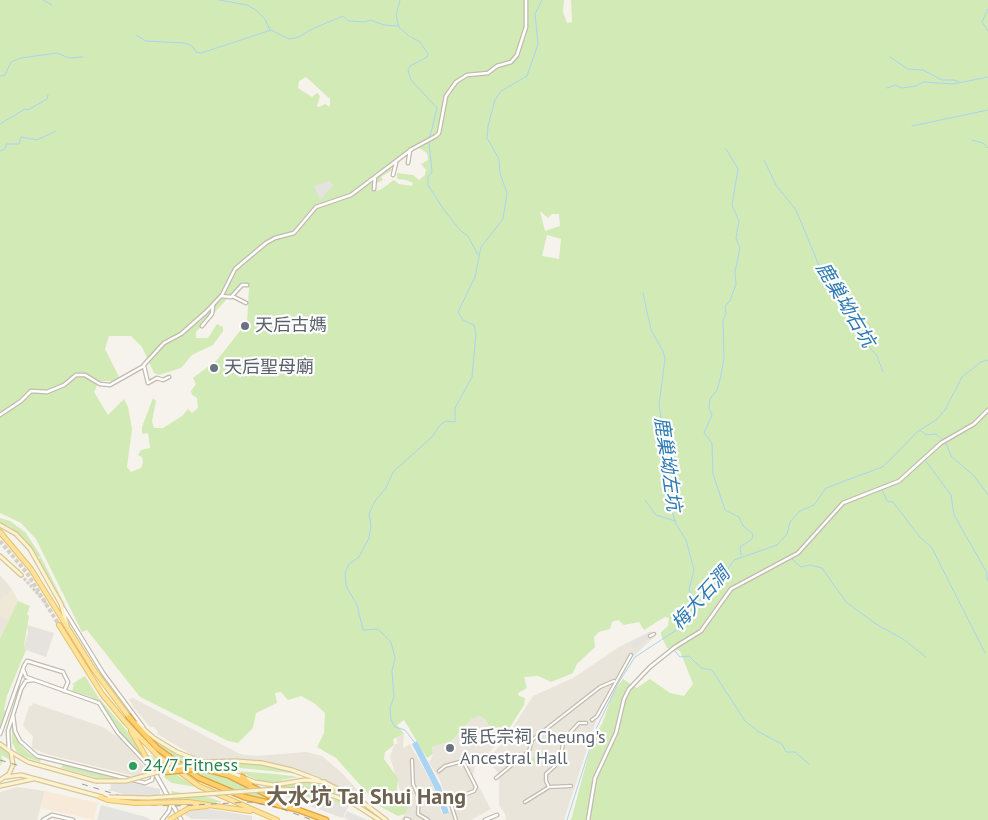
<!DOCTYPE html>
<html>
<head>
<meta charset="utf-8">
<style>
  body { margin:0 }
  canvas { display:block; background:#f6f3ec }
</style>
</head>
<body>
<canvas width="988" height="820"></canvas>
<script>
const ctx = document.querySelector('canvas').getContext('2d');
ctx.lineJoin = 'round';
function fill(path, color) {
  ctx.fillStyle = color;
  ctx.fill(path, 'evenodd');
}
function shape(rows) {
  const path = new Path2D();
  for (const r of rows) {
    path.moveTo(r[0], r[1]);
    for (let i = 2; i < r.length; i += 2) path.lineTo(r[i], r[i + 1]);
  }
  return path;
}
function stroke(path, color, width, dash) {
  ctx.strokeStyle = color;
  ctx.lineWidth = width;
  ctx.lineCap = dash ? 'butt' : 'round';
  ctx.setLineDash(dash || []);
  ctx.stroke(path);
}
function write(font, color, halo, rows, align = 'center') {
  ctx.font = font + ' "PT Sans","Noto Sans TC",sans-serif';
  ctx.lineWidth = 4.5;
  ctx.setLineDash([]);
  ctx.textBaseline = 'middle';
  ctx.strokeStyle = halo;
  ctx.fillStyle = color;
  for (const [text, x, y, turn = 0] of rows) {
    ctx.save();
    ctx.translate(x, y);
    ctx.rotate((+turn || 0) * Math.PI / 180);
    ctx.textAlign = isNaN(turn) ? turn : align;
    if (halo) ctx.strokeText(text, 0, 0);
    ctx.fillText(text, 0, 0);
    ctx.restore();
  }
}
fill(shape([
  [0,575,11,588,18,601,0,639],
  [651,631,653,638,624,665,598,715,564,820,506,820,505,814,499,805,499,774,486,759,503,743,533,696,573,678,619,647],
  [133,698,240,754,257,756,306,752,322,756,343,774,359,792,354,795,317,776,278,764,248,760,208,761,194,756,157,734,158,732,154,727,150,727,134,708,129,699],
  [33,703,103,727,119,738,145,767,147,774,138,777,46,754,32,748,33,736,23,726,29,706,32,706],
  [479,716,485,719,489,726,503,738,475,767,473,776,491,809,471,820,401,820,409,807,400,790,390,757,394,745,398,743,396,738,404,734,403,748,410,744,433,786,442,814,450,812,450,809,439,778,429,763,433,754,432,747,453,741,471,718],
  [17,787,45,791,37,820,0,820,0,792]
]), '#eae5da');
fill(shape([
  [45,791,98,803,94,820,41,808]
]), '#f7ead8');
fill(shape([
  [27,625,54,633,46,657,26,650,24,646,28,633],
  [294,794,334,802,348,807,343,818,291,799],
  [209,809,252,816,252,820,192,819,182,813,182,811]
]), '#e6e2dd');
fill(shape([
  [11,588,18,601,9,621,0,616,0,600,4,595,8,596]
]), '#efe8d6');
fill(shape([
  [0,0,564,0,563,12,567,23,572,22,571,0,988,0,988,820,571,820,593,738,602,724,613,693,623,679,637,688,650,679,670,693,684,696,693,684,680,651,667,648,661,635,661,632,668,626,669,618,665,617,644,630,639,622,624,625,618,620,612,622,610,629,599,632,594,637,595,647,577,664,573,673,551,682,538,676,524,677,527,688,518,693,519,696,525,698,524,705,503,738,489,726,485,719,479,716,471,719,452,741,432,747,433,754,427,758,404,720,397,725,404,734,393,739,394,745,385,752,384,759,398,778,397,788,399,795,404,797,409,807,405,814,398,816,379,806,336,758,317,747,324,733,325,713,314,703,301,696,288,700,281,692,275,693,277,703,256,713,253,728,238,743,228,741,140,697,87,630,82,632,36,539,21,523,0,513],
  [306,77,330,99,330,107,325,104,319,107,317,106,320,96,317,93,312,97,298,88,299,81],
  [419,148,427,153,428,160,421,164,426,170,425,175,419,180,413,175,397,173,397,179,406,180,413,183,412,186,399,184,394,180,380,190,374,191,373,185,383,180,381,177,392,170,391,168,413,150],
  [540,211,548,218,552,214,559,214,560,226,545,231],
  [547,235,561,239,559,259,542,256],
  [243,282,249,288,247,322,217,360,193,378,196,384,191,391,192,395,197,398,198,408,192,413,188,409,182,416,163,428,154,428,152,421,156,401,153,398,142,427,142,434,148,433,150,448,141,450,138,455,142,457,143,463,141,468,131,472,127,467,132,429,128,407,124,399,108,415,94,392,99,381,113,381,119,377,105,349,109,336,131,336,142,347,154,373,159,375,181,368,192,355,213,345,223,331,223,327,217,324,208,338,196,338,196,332],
  [0,518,10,521,25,532,41,556,37,558,26,540,10,527,0,523],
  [41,557,68,611,37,559],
  [18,601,30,606,27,614,29,616,24,646,26,650,7,696,4,710,7,711,0,729,0,639],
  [85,676,98,697,127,731,146,760,121,734,101,704,91,697,72,691,74,685,72,684],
  [12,727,21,746,30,754,41,758,40,762,22,756,17,752,12,743],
  [151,738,184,758,211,768,194,766,194,770,224,775,272,801,234,790,202,776,158,746],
  [0,746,10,754,10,760,1,755,3,761,0,766],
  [543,751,547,757,535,765,531,759],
  [150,754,180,777,196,787,172,783,166,779],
  [216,763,262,765,300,774,230,767],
  [63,764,117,777,118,779,98,778,61,768],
  [237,771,275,774,299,777,281,780,282,782,263,782],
  [301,782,325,785,362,805,323,790,266,786],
  [171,791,211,798,222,802,178,805],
  [276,792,305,792,349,803,348,807,334,802,294,794,291,799]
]), '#d2eab5');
fill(shape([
  [329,181,334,185,320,200,314,186],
  [650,632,652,636,634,648,630,643],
  [110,778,160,789,160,796,125,796,123,794,108,790,111,788],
  [101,805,146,817,151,820,97,820],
  [347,811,358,816,367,820,349,820,344,818]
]), '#e5e3e0');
fill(shape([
  [417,741,441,787,449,813,443,814,434,787,412,744]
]), '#a9d4f2');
stroke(shape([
  [43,0,52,5],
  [219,0,247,5,256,10,265,19,270,30],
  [400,0,396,15,399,27,409,36],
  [988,9,982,22,988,31],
  [136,35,146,41,185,43,192,46,196,52,201,53,271,30,289,39,299,37,312,29,343,16,349,21,365,22,370,20,384,25,398,26],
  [411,37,420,42,428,54,427,57,410,66,408,70,411,80,437,108,430,137],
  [890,57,908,69,923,70,942,80,954,80,959,82],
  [0,76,5,75,11,62,21,58,57,53,69,58,83,57],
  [887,88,895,85,902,88,916,86,923,82,953,84,988,77],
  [0,124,25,109,28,110,47,99,48,95],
  [912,126,988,110],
  [972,140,983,143,988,148],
  [429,141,432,172,428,177,428,185,444,210,460,230,468,236,478,255],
  [726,149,738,169,732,205,739,221,736,238,740,248,735,272,736,284,730,301,725,306,726,314,723,320,724,357,721,376,717,390,710,399,709,408,712,415,704,433,712,443,713,474,725,510,739,517,743,526,753,534,752,539,740,547,741,555],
  [0,151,5,149,6,144,19,144,21,137,37,140,56,131],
  [764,160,776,185,796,210,825,280,839,300,853,311,860,336,877,356,883,372],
  [643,293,651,330,663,351,665,359,659,405,663,429,662,460,675,502,672,511,676,524,686,540,694,570,689,590,697,602],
  [921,431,926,435,936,434,942,439],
  [946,443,951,456,974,476,988,495],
  [925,460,951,495,954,515,986,571,988,581],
  [882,490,887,501,893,502,919,536,932,548,985,653],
  [645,500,656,515,675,521],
  [792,559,801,567,810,565,822,568,846,602,876,624,903,639,926,657],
  [672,650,675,651,680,657,689,656,701,668,712,670,745,721,759,732,782,744,786,752,795,752,809,764],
  [415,743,405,730,395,727,391,720,390,708,394,697,392,671,395,658,391,642,378,629,363,630,357,605,346,586,345,573,349,564,359,557,369,538,371,526,369,514,375,501,386,488,393,472,432,437,441,424,446,421,455,422,455,408,472,377,476,334,474,325,463,320,458,312,475,277,481,247,503,219,507,193,500,173,499,159,487,138,488,126,495,100,501,91,527,76,538,44,535,14,542,0],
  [567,820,596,729,619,682,635,657,678,629,706,589,720,581,734,560,777,545,787,534,790,522,800,511,814,505,826,488,882,467,890,460,917,432,936,420,945,410,962,377,981,362,988,360]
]), '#a9d4f2', 1);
stroke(shape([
  [21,575,46,603]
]), '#d4d0c8', 3, [3, 1.5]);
stroke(shape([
  [0,541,27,573,59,625]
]), '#d4d0c8', 4, [4, 2]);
const pedestrian = shape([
  [650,636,654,634],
  [592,720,597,716,631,655],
  [412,760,413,784,419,797,418,814,428,820],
  [439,771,445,766,463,761,476,787,474,791,450,801,456,820],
  [496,778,529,751,532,740,600,687,614,681],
  [549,787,546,781,546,774,555,766,561,754,564,739,579,723,586,723],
  [525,802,549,787,571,786]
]);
const minor = shape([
  [408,163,410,150],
  [393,175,396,163],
  [374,189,375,177],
  [221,296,231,297,242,285,247,285],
  [232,296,246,303],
  [202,326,212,314,213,305],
  [144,366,148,383,157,378,163,380,169,377],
  [0,415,21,401,31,391,47,392,64,385,76,375,85,375,100,384,110,385,142,367,164,343,181,334,206,312,222,295,235,269,266,243,275,238,294,233,316,207,351,195,412,149,436,136,439,133,446,96,456,82,467,75,488,73,497,66,511,62,517,55,526,27,526,0],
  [63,608,103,673,143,727],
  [23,669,26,677,99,703,118,733,150,767],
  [13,715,15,731,20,741,37,756,145,783,152,780,153,773],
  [0,734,24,666,27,661,63,672,68,682,64,691],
  [9,750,8,731,21,689,26,681,33,680],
  [406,819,409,820],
  [43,820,52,815,73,820],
  [162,820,169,811,171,803],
  [485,820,497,815],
  [588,820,595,778,616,733,624,699,629,689,650,667,675,647,701,631,731,589,798,553,843,503,899,481,941,443,974,424,988,410]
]);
const tertiary = shape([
  [155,773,181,820]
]);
const secondary = shape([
  [0,525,16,534,30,549,61,604,67,625],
  [0,556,21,575],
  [137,723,154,738,177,752,255,782,274,785,305,780,325,782],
  [0,744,11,752,13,765,9,774,0,780],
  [11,752,28,762,96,781],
  [262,763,292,770,319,780],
  [6,777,21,775,102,797],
  [324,782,361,801,386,820],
  [0,786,33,779],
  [277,789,307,790,334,796,354,804,379,820]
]);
const primary = shape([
  [0,532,31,569,94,670,129,717],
  [59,625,102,694,126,723,158,756,199,786,277,820],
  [131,731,155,773],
  [100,797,108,800],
  [188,802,250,811],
  [189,808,207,806]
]);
const motorway = shape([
  [129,717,157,748,199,778,244,797,296,809,326,820],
  [202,768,228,775,292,807],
  [242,777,250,784]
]);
stroke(pedestrian, '#c2bbae', 4.5);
stroke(minor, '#c2bbae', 5);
stroke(tertiary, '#c2bbae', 5.5);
stroke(secondary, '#d6c79b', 5.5);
stroke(primary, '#e6c16a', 6);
stroke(motorway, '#e0a43c', 7);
stroke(pedestrian, '#fff', 2);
stroke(minor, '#fff', 2.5);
stroke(tertiary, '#fff', 3);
stroke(secondary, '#fff3cd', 3);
stroke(primary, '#ffe39c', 4);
stroke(motorway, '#ffcf6e', 4.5);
stroke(shape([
  [0,760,20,766],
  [82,784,151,805,174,806,251,802,277,807,312,820]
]), '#9a9a9a', 1, [6, 6]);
const secondaryBridge = shape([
  [96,781,126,781,176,767,204,762,236,761,262,763],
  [109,797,149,798,277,789]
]);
const primaryBridge = shape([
  [108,800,135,803,188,802],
  [169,820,189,808]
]);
const motorwayBridge = shape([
  [165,772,202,768]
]);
stroke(secondaryBridge, '#d6c79b', 5.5, []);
stroke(primaryBridge, '#e6c16a', 6, []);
stroke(motorwayBridge, '#e0a43c', 7, []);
stroke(secondaryBridge, '#fff3cd', 3);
stroke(primaryBridge, '#ffe39c', 4);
stroke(motorwayBridge, '#ffcf6e', 4.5);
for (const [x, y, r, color] of [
  [245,326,5,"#6b7280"],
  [214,368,5,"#6b7280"],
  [450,748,5,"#6b7280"],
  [133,766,5,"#2e9e5b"]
]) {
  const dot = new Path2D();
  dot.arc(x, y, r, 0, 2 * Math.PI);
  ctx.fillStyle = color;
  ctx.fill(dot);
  stroke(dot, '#fff', 2);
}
write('18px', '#5b616d', '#fff', [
  ["天后古媽",255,326],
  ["天后聖母廟",224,368],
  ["張氏宗祠 Cheung's",460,738],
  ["Ancestral Hall",460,759]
], 'left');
write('18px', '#27864d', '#fff', [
  ["24/7 Fitness",143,766]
], 'left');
write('italic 19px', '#2e7ab2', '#fff', [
  ["鹿巢坳右坑",845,305,59],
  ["鹿巢坳左坑",667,464,82],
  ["梅大石澗",701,599,-48]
]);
write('bold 22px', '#6e6250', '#fff', [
  ["大水坑 Tai Shui Hang",366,798]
]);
</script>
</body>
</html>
